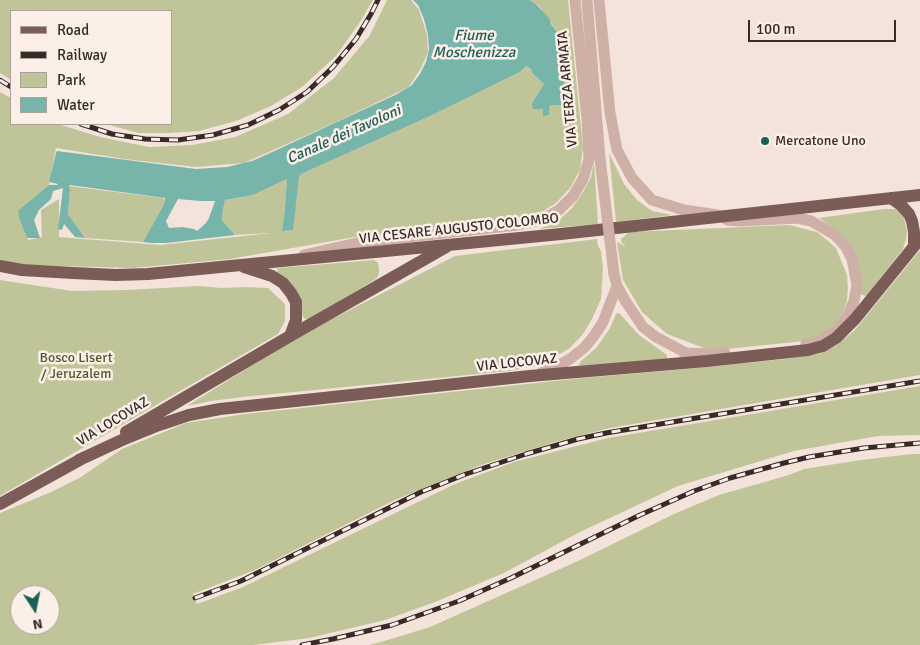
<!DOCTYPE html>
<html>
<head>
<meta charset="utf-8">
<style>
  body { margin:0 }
  #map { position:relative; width:920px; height:645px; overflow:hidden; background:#f4e3db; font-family:Signika,sans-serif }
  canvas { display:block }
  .legend { position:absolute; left:10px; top:10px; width:162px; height:115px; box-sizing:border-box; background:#fbefe8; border:1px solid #ada09b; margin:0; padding:6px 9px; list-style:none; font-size:15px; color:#392927 }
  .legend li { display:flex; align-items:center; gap:10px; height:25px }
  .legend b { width:25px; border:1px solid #ada09b }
  .north { position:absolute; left:10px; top:585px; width:50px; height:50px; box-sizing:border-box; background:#fbefe8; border:1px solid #ada09b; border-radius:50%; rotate:169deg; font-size:14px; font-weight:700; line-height:20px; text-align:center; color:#392927 }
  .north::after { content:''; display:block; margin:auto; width:18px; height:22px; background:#195f55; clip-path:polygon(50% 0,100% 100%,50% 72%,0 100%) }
  .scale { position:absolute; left:748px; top:20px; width:148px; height:22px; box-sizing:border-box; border:2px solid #392927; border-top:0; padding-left:6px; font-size:15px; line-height:18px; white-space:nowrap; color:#392927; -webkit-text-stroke:4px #fbefe8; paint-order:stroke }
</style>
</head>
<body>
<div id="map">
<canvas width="920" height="645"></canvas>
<ul class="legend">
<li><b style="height:6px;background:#7c5c57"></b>Road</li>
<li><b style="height:6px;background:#392927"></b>Railway</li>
<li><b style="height:14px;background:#bfc599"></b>Park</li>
<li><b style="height:14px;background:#77b4aa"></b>Water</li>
</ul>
<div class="north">N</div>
<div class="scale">100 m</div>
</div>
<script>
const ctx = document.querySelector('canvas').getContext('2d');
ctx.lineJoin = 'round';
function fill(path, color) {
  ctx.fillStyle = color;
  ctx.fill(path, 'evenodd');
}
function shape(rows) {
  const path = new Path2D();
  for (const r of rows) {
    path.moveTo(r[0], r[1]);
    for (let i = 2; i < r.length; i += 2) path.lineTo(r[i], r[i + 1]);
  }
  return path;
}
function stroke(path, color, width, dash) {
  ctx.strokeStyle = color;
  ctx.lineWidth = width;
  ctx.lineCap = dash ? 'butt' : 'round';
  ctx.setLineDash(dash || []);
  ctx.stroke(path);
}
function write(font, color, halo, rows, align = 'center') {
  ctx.font = font + ' Signika,sans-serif';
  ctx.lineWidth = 5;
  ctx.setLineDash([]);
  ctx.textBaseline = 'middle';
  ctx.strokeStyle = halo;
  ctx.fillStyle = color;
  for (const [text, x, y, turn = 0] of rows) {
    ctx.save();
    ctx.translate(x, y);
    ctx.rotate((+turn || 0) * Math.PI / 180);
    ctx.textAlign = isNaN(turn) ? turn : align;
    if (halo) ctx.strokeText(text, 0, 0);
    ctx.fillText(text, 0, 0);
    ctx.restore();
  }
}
fill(shape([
  [0,0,373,0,360,22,336,56,302,87,271,106,236,121,199,131,169,133,138,133,106,124,171,124,171,11,11,11,11,80,0,73],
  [387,0,411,0,419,10,427,35,428,52,421,68,409,87,332,124,244,163,196,167,124,159,56,148,49,185,19,211,28,240,42,237,41,210,59,199,59,237,160,245,272,233,235,235,222,220,222,215,225,200,253,195,287,179,285,208,282,231,292,230,299,177,301,174,426,118,520,72,526,66,531,69,532,73,544,84,532,103,543,109,544,115,549,115,550,104,564,68,559,34,539,6,530,0,568,0,583,147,580,170,570,188,556,203,537,215,503,220,355,237,230,259,133,268,25,265,24,266,0,260,0,92,11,98,11,124,58,124,100,137,149,147,192,145,235,137,288,114,334,78,370,35],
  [609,153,624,184,637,200,652,211,672,215,616,222],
  [594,161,598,224,539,229,557,222,572,208,583,192,591,177],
  [69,186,163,198,165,200,163,206,143,242,85,238,68,214,70,190],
  [884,209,896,209,903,214,907,231,906,239,903,249,866,296,860,294,860,285,832,227,819,218],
  [789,225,817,232,828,241,836,248,847,275,848,288,847,301,843,312,834,324,825,332,817,337,804,341,718,350,704,348,667,334,642,312,623,280,617,242,626,247,622,243,621,239,629,232],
  [597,239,598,246,601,251,603,268,601,299,592,319,583,334,570,348,553,358,536,366,509,371,243,397,211,401,187,406,299,336,455,256],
  [920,250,920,375,610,428,555,442,481,465,395,500,255,570,193,594,197,604,243,587,455,484,514,462,608,438,920,386,920,435,878,436,794,451,678,486,578,533,504,573,435,602,385,620,309,638,254,645,0,645,0,513,49,493,81,477,122,449,186,423,245,414,583,378,698,368,785,359,819,354,835,346,854,331],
  [20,595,50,595,50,625,20,625],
  [374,260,378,263,379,269,379,274,376,279,309,319,305,319,303,317,302,313,278,274,277,270,278,268],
  [0,280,72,291,127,290,199,286,221,288,245,287,268,288,285,304,285,321,278,334,0,496],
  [619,313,639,335,667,355,667,359,579,366,580,362,597,347,610,328,616,314],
  [912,454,920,454,920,645,369,645,381,642,430,627,578,561,674,514,719,495,789,475,804,469,861,460]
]), '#bfc599');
fill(shape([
  [413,0,530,0,537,5,549,18,551,24,559,34,564,68,563,72,565,105,550,105,549,115,543,116,543,109,533,109,532,103,544,84,532,73,531,69,526,66,520,72,426,118,301,174,299,177,293,230,282,231,285,208,287,179,253,195,225,200,222,215,222,220,235,235,166,243,151,243,143,242,163,206,165,200,165,198,70,185,69,186,70,190,68,214,85,238,75,237,64,224,62,230,58,229,63,188,53,191,51,199,39,210,34,220,40,238,27,238,19,217,18,211,49,185,57,185,58,184,49,182,56,153,57,151,196,169,227,167,252,161,268,154,395,95,411,86,420,74,426,62,429,49,428,35,424,19,418,5],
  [178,199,200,201,215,201,209,218,206,223,197,231,194,229,182,227,169,228,166,221]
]), '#77b4aa');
stroke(shape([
  [587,0,600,159],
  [599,0,610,113,617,150,632,178,652,200,684,210,718,215],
  [727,220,740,221,797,218,811,221,835,235,846,247,852,259,857,285,854,301,848,315,837,329,825,338,814,343,806,344],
  [304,255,361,242,518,225,541,220,559,210,573,196,583,179,589,159,587,119,575,0],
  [614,274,617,286,626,302,643,327,656,337,690,355],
  [684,353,713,354,725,353],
  [541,373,554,368,570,359,584,348,594,336,603,322,617,286]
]), '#ceb0a6', 11);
stroke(shape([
  [891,198,901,205,909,214,912,221,914,232,914,246],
  [0,266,22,270,73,273,116,275,148,274,561,234,920,195],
  [244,267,272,276,283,283,291,293,296,302,296,320,290,336],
  [126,432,290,336,446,247],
  [79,460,122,440,159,425,189,415,220,409,530,376,707,361,808,350,823,346,836,338,855,319,920,239],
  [0,504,85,457]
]), '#7c5c57', 12);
const rail = shape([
  [0,80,11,87],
  [81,124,112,134,145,139,178,140,213,135,248,125,279,110,307,92,333,67,356,39,371,14,378,0],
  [195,598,241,581,421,492,466,474,526,454,578,439,606,433,920,381],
  [302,645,333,639,392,625,459,601,511,578,640,515,694,491,730,478,784,463,809,457,864,448,920,443]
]);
stroke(rail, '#392927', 5);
stroke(rail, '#fbefe8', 3, [9]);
stroke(shape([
  [600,159,614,274]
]), '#ceb0a6', 11);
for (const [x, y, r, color] of [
  [765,141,5,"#195f55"]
]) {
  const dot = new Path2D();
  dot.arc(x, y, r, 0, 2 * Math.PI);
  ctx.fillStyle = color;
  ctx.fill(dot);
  stroke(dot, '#fbefe8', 2);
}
write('14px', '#392927', '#fbefe8', [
  ["VIA TERZA ARMATA",568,89,-95],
  ["VIA CESARE AUGUSTO COLOMBO",459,229,-6],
  ["VIA LOCOVAZ",517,363,-6],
  ["VIA LOCOVAZ",113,422,-31]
]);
write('14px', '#392927', '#fbefe8', [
  ["Mercatone Uno",775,141]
], 'left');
write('14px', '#525a29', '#fbefe8', [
  ["Bosco Lisert",76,358],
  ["/ Jeruzalem",76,374]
]);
write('italic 15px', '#195f55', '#fbefe8', [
  ["Fiume",474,36],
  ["Moschenizza",474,53],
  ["Canale dei Tavoloni",344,135,-24]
]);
</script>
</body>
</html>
